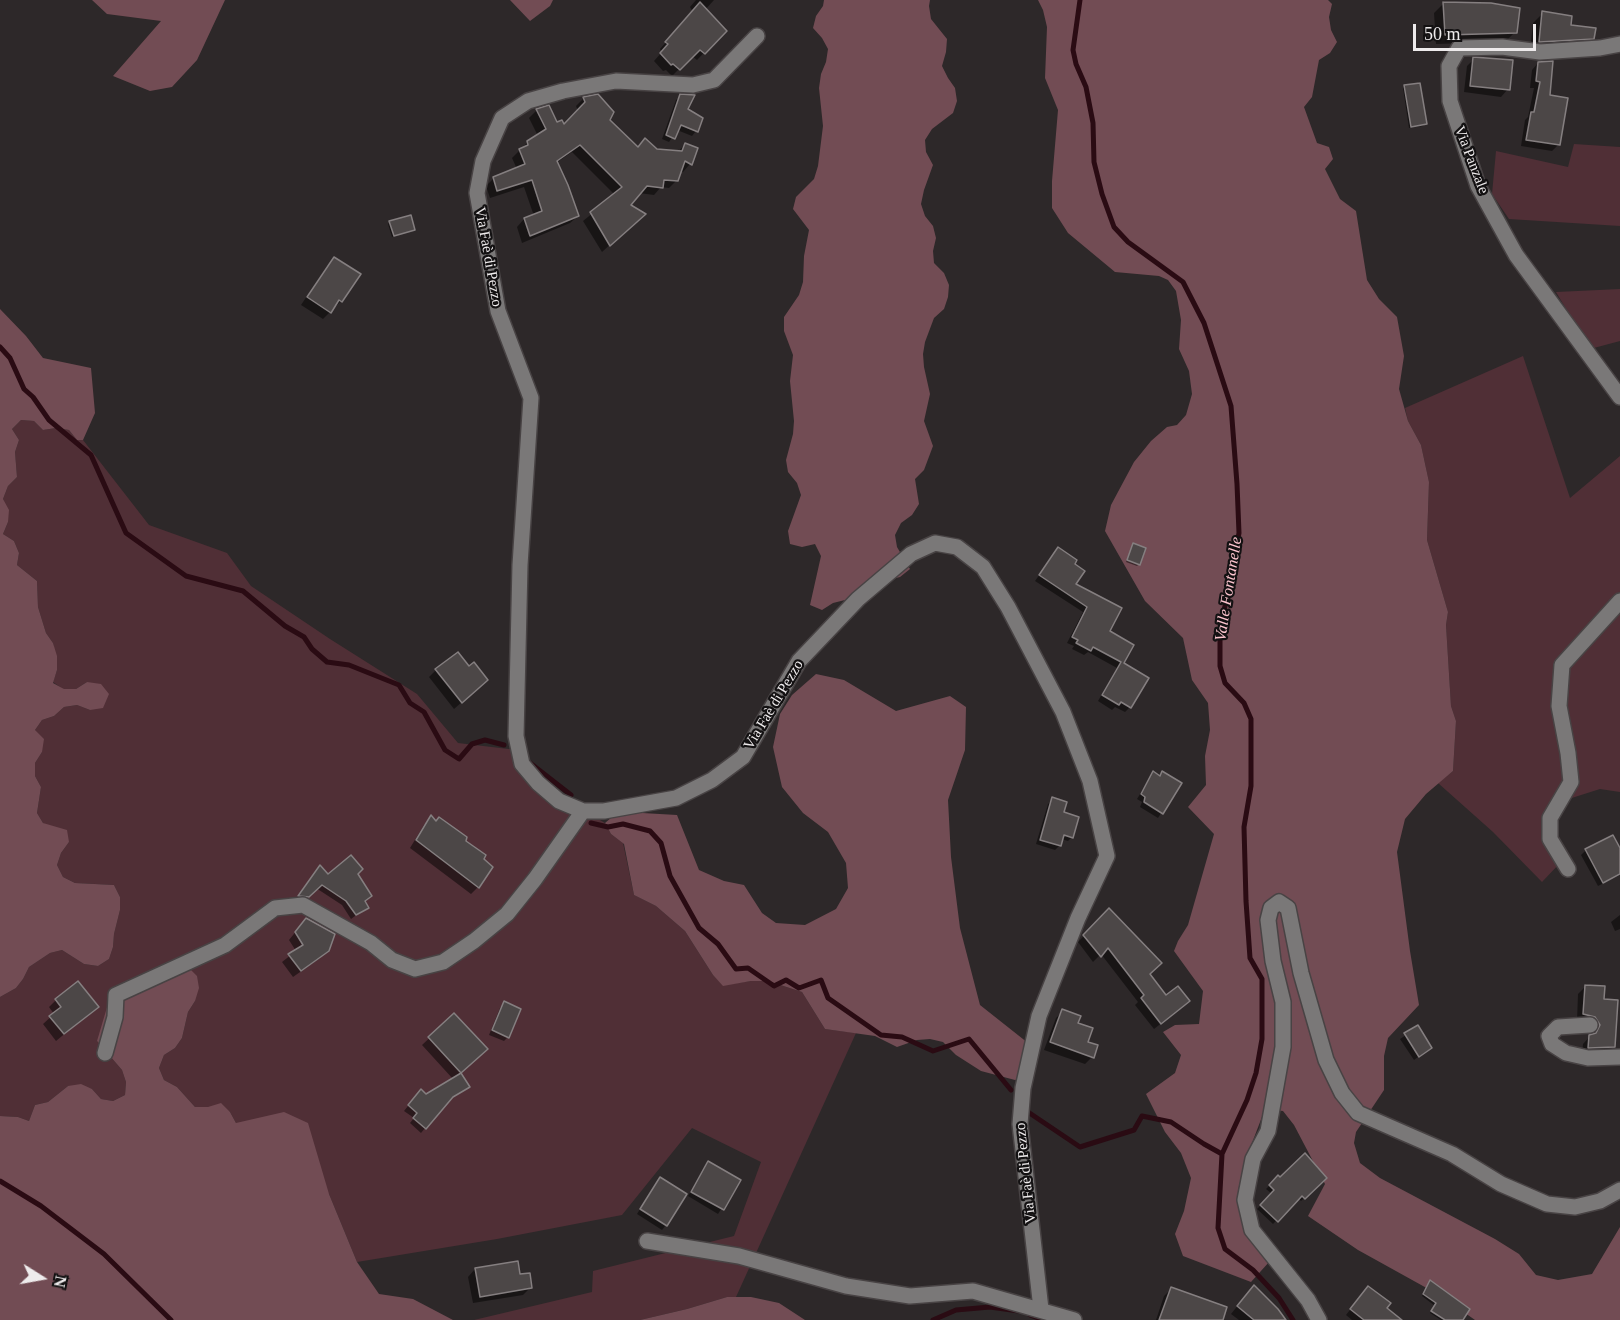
<!DOCTYPE html>
<html>
<head>
<meta charset="utf-8">
<style>
  body { margin:0 }
  #map { position:relative; width:1620px; height:1320px; overflow:hidden; background:#2d2829; font-family:"Times New Roman",serif }
  canvas { display:block }
  .north { position:absolute; left:12px; top:1248px; width:60px; height:60px; -webkit-text-stroke:4px #131112; paint-order:stroke; rotate:101deg; font-size:16px; font-weight:700; line-height:24px; text-align:center; color:#eeebec }
  .north::after { content:''; display:block; margin:auto; width:21px; height:27px; background:#eeebec; clip-path:polygon(50% 0,100% 100%,50% 72%,0 100%) }
  .scale { position:absolute; left:1413px; top:24px; width:123px; height:27px; box-sizing:border-box; border:3px solid #eeebec; border-top:0; padding-left:8px; font-size:18px; line-height:21px; white-space:nowrap; color:#eeebec; -webkit-text-stroke:4px #131112; paint-order:stroke }
</style>
</head>
<body>
<div id="map">
<canvas width="1620" height="1320"></canvas>
<div class="north">N</div>
<div class="scale">50 m</div>
</div>
<script>
const ctx = document.querySelector('canvas').getContext('2d');
ctx.lineJoin = 'round';
function fill(path, color) {
  ctx.fillStyle = color;
  ctx.fill(path, 'evenodd');
}
function shape(rows) {
  const path = new Path2D();
  for (const r of rows) {
    path.moveTo(r[0], r[1]);
    for (let i = 2; i < r.length; i += 2) path.lineTo(r[i], r[i + 1]);
  }
  return path;
}
function stroke(path, color, width, dash) {
  ctx.strokeStyle = color;
  ctx.lineWidth = width;
  ctx.lineCap = dash ? 'butt' : 'round';
  ctx.setLineDash(dash || []);
  ctx.stroke(path);
}
function write(font, color, halo, rows, align = 'center') {
  ctx.font = font + ' "Times New Roman",serif';
  ctx.lineWidth = 4.5;
  ctx.setLineDash([]);
  ctx.textBaseline = 'middle';
  ctx.strokeStyle = halo;
  ctx.fillStyle = color;
  for (const [text, x, y, turn = 0] of rows) {
    ctx.save();
    ctx.translate(x, y);
    ctx.rotate((+turn || 0) * Math.PI / 180);
    ctx.textAlign = isNaN(turn) ? turn : align;
    if (halo) ctx.strokeText(text, 0, 0);
    ctx.fillText(text, 0, 0);
    ctx.restore();
  }
}
fill(shape([
  [1574,144,1620,147,1620,226,1509,219,1492,194,1496,151,1568,167],
  [1620,289,1620,341,1590,349,1556,292],
  [1523,356,1570,498,1620,456,1620,792,1600,789,1556,803,1541,825,1561,862,1542,882,1493,832,1438,783,1453,771,1456,721,1451,706,1446,625,1448,612,1427,540,1429,482,1421,445,1408,421,1405,408],
  [21,420,34,421,43,430,56,428,69,430,77,440,83,440,149,525,227,553,251,586,330,639,417,694,458,743,517,750,571,803,605,823,611,834,623,843,634,895,656,906,685,931,713,975,723,985,751,981,768,981,802,992,825,1029,856,1033,736,1297,727,1297,687,1309,640,1320,474,1320,592,1292,593,1271,734,1236,761,1162,692,1128,622,1215,497,1239,357,1262,329,1194,236,1123,230,1112,208,1107,195,1107,177,1087,164,1080,159,1068,164,1055,175,1048,182,1038,188,1012,195,1001,97,1041,122,1070,126,1082,125,1095,113,1101,101,1099,92,1089,68,1086,48,1102,35,1105,29,1121,18,1117,0,1116,0,997,16,988,23,979,29,967,50,953,62,950,84,964,98,966,109,959,113,947,114,934,120,910,120,897,114,885,75,883,63,877,57,865,61,853,69,842,43,823,37,813,41,787,35,776,35,763,42,752,35,730,42,720,54,716,64,707,77,705,90,710,87,682,76,689,63,689,53,682,57,670,53,643,46,633,38,607,37,581,17,565,19,553,14,541,3,534,8,522,3,499,8,486,17,477,15,452,19,440,12,429]
]), '#502f36');
fill(shape([
  [92,0,225,0,197,60,172,87,150,91,113,76,161,21,107,14],
  [510,0,553,0,550,6,530,21],
  [824,0,930,0,929,6,931,19,947,39,946,52,942,66,948,78,955,88,957,101,953,113,932,129,925,140,926,152,933,165,924,190,921,204,925,216,933,226,936,238,933,251,934,263,944,273,949,285,948,297,944,309,934,318,925,342,923,354,924,367,930,394,924,421,933,446,924,470,915,479,919,504,912,515,901,523,895,535,897,547,910,569,900,577,876,583,858,601,845,600,833,603,822,610,810,605,821,556,815,544,802,547,790,544,788,531,801,495,797,483,788,472,786,460,793,434,794,421,790,381,793,355,784,331,784,317,799,295,803,282,804,256,809,230,793,209,796,197,814,179,818,166,823,126,819,88,821,74,826,62,828,49,822,38,813,28,816,16,823,6],
  [1038,0,1328,0,1332,4,1329,17,1331,30,1337,42,1330,53,1319,60,1312,97,1304,107,1317,143,1329,147,1333,159,1325,169,1340,199,1356,211,1367,280,1379,299,1397,317,1404,356,1399,389,1408,421,1421,445,1429,482,1427,540,1448,612,1446,625,1451,706,1456,721,1453,771,1426,794,1405,819,1397,852,1410,951,1419,1005,1388,1038,1384,1056,1384,1090,1356,1132,1354,1143,1360,1163,1380,1178,1495,1239,1519,1254,1536,1275,1558,1280,1592,1274,1620,1227,1620,1320,1475,1320,1441,1296,1358,1250,1308,1216,1325,1184,1294,1125,1283,1111,1265,1109,1244,1164,1238,1191,1270,1261,1251,1282,1183,1256,1175,1234,1184,1211,1191,1178,1181,1153,1165,1132,1146,1094,1175,1073,1181,1055,1163,1032,1175,1025,1199,1024,1203,991,1174,951,1178,941,1188,925,1214,834,1188,807,1206,785,1205,756,1210,730,1208,703,1192,680,1183,638,1145,601,1105,531,1111,505,1134,462,1151,441,1167,427,1177,425,1186,415,1192,394,1189,371,1179,349,1181,320,1176,291,1168,280,1159,276,1115,272,1068,233,1052,208,1052,181,1058,110,1045,78,1047,27,1043,10],
  [0,309,26,336,43,358,91,368,95,413,83,440,77,440,69,430,56,428,43,430,34,421,21,420,12,429,19,440,15,452,17,477,8,486,3,499,9,510,8,522,3,534,14,541,19,553,17,565,37,581,38,607,46,633,53,643,57,656,57,670,53,683,64,689,76,689,87,682,101,684,109,694,103,708,90,710,77,705,64,707,54,716,42,720,35,730,44,739,42,752,35,763,35,776,41,787,37,813,43,823,67,830,69,842,61,853,57,865,63,877,75,883,114,885,120,897,120,910,114,934,113,947,109,959,98,966,84,964,62,950,50,953,29,967,23,979,16,988,0,997],
  [816,674,844,680,896,711,950,696,966,707,965,750,948,800,951,857,960,928,980,1005,1028,1043,1026,1078,1015,1080,981,1071,956,1055,943,1042,930,1039,917,1040,897,1047,875,1036,825,1029,802,992,768,981,751,981,723,986,713,975,685,931,656,906,634,895,624,844,611,834,605,823,612,817,625,812,677,815,699,870,724,881,744,885,762,913,776,923,805,925,836,909,848,888,846,863,828,832,803,813,782,787,773,747,780,714,792,695],
  [188,967,197,976,199,988,195,1001,188,1012,182,1038,175,1048,164,1055,159,1068,164,1080,177,1087,195,1107,208,1107,221,1103,230,1112,236,1123,284,1112,308,1123,329,1194,357,1262,379,1294,413,1299,453,1320,0,1320,0,1116,18,1117,29,1121,35,1105,48,1102,68,1086,81,1084,92,1089,101,1099,113,1101,125,1095,126,1082,122,1070,97,1041,108,1004,115,993],
  [727,1297,751,1297,779,1303,805,1320,640,1320,687,1309]
]), '#724c54');
fill(shape([
  [696,0,714,0,705,10,725,31,697,60,692,56,672,76,666,70,663,71,654,61,662,52,660,49,693,12,690,7],
  [1444,3,1515,32,1505,42,1436,44,1434,13],
  [1543,13,1570,26,1593,38,1583,48,1530,51,1533,23],
  [1474,59,1508,89,1501,97,1464,92,1467,66],
  [1538,63,1549,96,1559,144,1552,151,1521,146,1525,120,1528,117,1534,88,1530,88,1532,70],
  [1405,86,1425,124,1423,126,1409,128,1403,88],
  [681,96,696,131,692,136,677,130,669,142,662,139,676,100],
  [584,98,637,148,645,140,656,150,678,152,685,144,696,149,690,164,683,172,680,170,677,180,669,188,661,187,654,195,639,193,628,206,636,221,602,252,583,221,615,195,572,152,556,163,578,216,570,223,522,243,517,227,524,219,534,216,524,187,490,198,486,186,493,179,517,169,512,158,528,142,538,136,529,118,537,110,557,125,564,126,578,111,576,106],
  [390,222,414,230,392,237,388,224],
  [334,259,359,274,341,301,323,319,301,305,327,266],
  [1133,545,1139,564,1137,566,1126,562],
  [1058,549,1074,585,1108,632,1122,664,1130,707,1125,712,1115,707,1112,710,1098,701,1117,668,1088,652,1084,655,1072,649,1074,646,1067,643,1083,612,1035,581],
  [436,670,479,687,454,709,429,677],
  [1153,773,1159,777,1163,773,1180,783,1158,818,1140,807,1142,802,1137,799],
  [1053,799,1072,837,1068,841,1061,839,1060,845,1055,850,1036,844,1048,804],
  [431,818,478,887,471,894,410,848,424,825],
  [1586,850,1620,851,1620,875,1598,886,1581,855],
  [316,872,328,877,356,874,367,907,351,919,342,905,316,888,303,901,295,900],
  [1109,910,1148,974,1166,997,1182,1007,1154,1029,1135,1005,1138,1002,1101,954,1093,962,1078,942],
  [1620,915,1620,929,1615,931,1611,922],
  [306,919,320,958,293,977,282,962,296,951,289,940],
  [1586,986,1603,1001,1613,1047,1606,1054,1582,1055,1583,1044,1593,1033,1588,1023,1577,1021,1578,994],
  [56,1000,97,1007,56,1041,43,1024,54,1014,49,1007],
  [505,1003,508,1037,504,1041,489,1035,500,1008],
  [1063,1011,1077,1024,1087,1043,1092,1057,1085,1064,1044,1050,1056,1018],
  [454,1015,486,1049,460,1074,468,1087,448,1100,421,1133,410,1123,414,1118,404,1111,416,1096,426,1096,453,1079,422,1045],
  [1418,1027,1430,1048,1414,1060,1400,1039],
  [708,1163,739,1181,718,1214,688,1196],
  [1278,1177,1325,1178,1301,1201,1298,1198,1273,1224,1257,1209,1272,1194,1266,1189],
  [656,1183,666,1225,662,1230,637,1214],
  [475,1269,519,1276,531,1287,523,1295,473,1303,468,1277],
  [1430,1282,1461,1320,1441,1320,1430,1313,1435,1306,1422,1296],
  [1171,1289,1221,1320,1156,1320,1164,1296],
  [1363,1293,1385,1309,1400,1320,1352,1320,1346,1315],
  [1247,1294,1283,1320,1239,1320,1231,1314]
]), '#0007');
stroke(shape([
  [1080,0,1073,50,1076,64,1086,87,1093,123,1094,162,1102,194,1114,227,1128,242,1183,282,1204,323,1231,406,1237,484,1239,533,1220,632,1220,666,1225,683,1244,703,1251,719,1251,786,1244,827,1246,901,1250,958,1262,979,1262,1039,1256,1073,1247,1100,1222,1154,1218,1228,1225,1249,1253,1270,1279,1298,1293,1320],
  [0,347,10,358,24,389,33,397,49,420,91,455,126,533,186,576,243,591,285,626,304,637,312,649,327,662,349,665,399,685,410,703,424,712,445,750,459,759,472,744,485,740,504,745],
  [530,763,571,795],
  [591,823,608,827,623,824,650,831,661,843,670,876,699,928,718,944,736,969,748,968,774,986,786,980,799,988,821,980,828,998,881,1035,902,1037,933,1051,969,1039,1011,1090],
  [1028,1112,1080,1147,1134,1130,1142,1116,1171,1122,1204,1144,1222,1154],
  [0,1181,41,1206,104,1254,171,1320],
  [1030,1315,1044,1320],
  [933,1320,956,1310,990,1307,1019,1311]
]), '#2a0b13', 5);
const building = shape([
  [700,2,727,31,705,54,700,50,680,70,673,64,671,65,660,53,668,44,665,42,700,2],
  [1443,2,1491,3,1520,8,1517,33,1445,35,1443,2],
  [1542,11,1572,16,1571,25,1596,28,1594,39,1539,42,1542,11],
  [1473,57,1513,60,1510,90,1470,86,1473,57],
  [1553,61,1550,95,1568,98,1560,145,1526,140,1531,112,1534,112,1540,82,1536,81,1538,62,1553,61],
  [1420,83,1427,124,1411,127,1404,85,1420,83],
  [598,94,614,112,610,120,638,147,645,138,657,149,682,151,685,143,698,148,692,165,685,161,678,181,664,180,663,188,647,186,631,205,646,214,610,246,590,212,622,187,580,145,557,161,568,185,579,216,530,236,524,218,542,211,532,180,497,191,493,177,525,164,519,149,528,145,527,141,546,129,536,109,549,105,557,122,562,120,564,124,585,102,583,97,598,94],
  [680,94,695,95,688,109,703,118,698,132,681,125,675,139,666,135,680,94],
  [411,215,415,230,394,236,389,221,411,215],
  [334,257,361,274,342,302,339,300,331,313,307,297,334,257],
  [1133,543,1146,548,1140,565,1127,560,1133,543],
  [1058,547,1077,560,1075,564,1085,571,1076,584,1122,608,1110,631,1134,645,1124,663,1149,678,1131,708,1121,702,1119,705,1102,695,1121,662,1093,647,1091,651,1076,643,1078,640,1072,637,1087,607,1039,575,1058,547],
  [458,652,469,666,474,662,488,680,462,703,435,669,458,652],
  [1153,771,1160,776,1162,771,1182,783,1163,814,1144,802,1145,797,1141,794,1153,771],
  [1052,797,1067,802,1064,812,1079,817,1073,838,1064,835,1061,846,1040,840,1052,797],
  [431,815,436,821,439,817,467,837,466,841,486,855,484,859,493,867,479,888,416,840,431,815],
  [1613,835,1620,848,1620,874,1603,883,1585,849,1613,835],
  [351,855,363,869,358,874,372,896,365,901,369,908,356,915,346,901,322,885,309,897,298,896,320,865,328,874,351,855],
  [1109,908,1162,963,1150,974,1166,995,1178,986,1190,1001,1161,1024,1141,998,1144,995,1108,948,1101,957,1083,935,1109,908],
  [306,918,335,934,329,951,301,971,288,954,303,945,295,932,306,918],
  [78,981,99,1007,64,1034,49,1016,61,1007,55,999,78,981],
  [1585,985,1605,986,1604,999,1618,1000,1615,1047,1588,1048,1589,1035,1596,1033,1600,1025,1595,1017,1583,1014,1585,985],
  [504,1001,521,1009,509,1038,492,1030,504,1001],
  [1062,1009,1081,1016,1078,1023,1093,1028,1088,1042,1098,1045,1094,1058,1050,1042,1062,1009],
  [454,1013,488,1049,461,1073,428,1037,454,1013],
  [1418,1025,1432,1048,1419,1057,1404,1033,1418,1025],
  [461,1073,470,1087,453,1097,426,1129,413,1118,417,1113,408,1105,421,1089,426,1094,461,1073],
  [1305,1153,1327,1178,1305,1199,1302,1196,1278,1222,1260,1205,1274,1190,1269,1185,1278,1175,1280,1177,1305,1153],
  [708,1161,741,1180,724,1210,691,1192,708,1161],
  [660,1177,687,1194,667,1226,640,1209,660,1177],
  [518,1261,520,1274,530,1273,532,1288,480,1297,475,1268,518,1261],
  [1430,1280,1470,1309,1463,1320,1445,1320,1431,1311,1436,1303,1423,1294,1430,1280],
  [1254,1285,1278,1309,1286,1320,1254,1320,1237,1306,1254,1285],
  [1368,1286,1391,1303,1387,1308,1402,1320,1364,1320,1350,1309,1368,1286],
  [1171,1287,1227,1307,1223,1320,1159,1320,1171,1287]
]);
fill(building, '#4c4747');
stroke(building, '#857f80', 1.5);
const minor = shape([
  [757,36,714,80,693,85,616,81,563,91,528,101,502,118,483,161,477,193,498,311,531,398,520,565,516,736,522,764,538,783,559,801,583,811,604,811,676,798,712,780,743,757,799,661,858,599,911,554,935,543,957,547,983,567,1008,607,1063,712,1090,781,1107,856,1078,918,1039,1016,1023,1088,1020,1124,1041,1309],
  [1620,44,1600,48,1540,52,1502,47,1459,48,1449,66,1450,101,1478,186,1516,255,1620,397],
  [1568,869,1550,839,1550,818,1571,782,1568,753,1559,706,1562,665,1620,601],
  [1590,1025,1558,1027,1549,1036,1552,1044,1566,1053,1588,1058,1620,1057],
  [105,1053,115,1017,116,995,225,945,275,908,303,905,371,943,392,960,415,969,443,962,474,941,507,914,535,879,583,811],
  [647,1241,739,1256,846,1286,910,1296,973,1291,1074,1320],
  [1319,1320,1308,1300,1252,1230,1245,1200,1253,1159,1268,1131,1283,1047,1283,1002,1273,961,1268,920,1271,908,1279,902,1288,908,1301,973,1326,1060,1342,1093,1358,1113,1452,1154,1501,1184,1547,1204,1575,1207,1600,1201,1620,1190]
]);
stroke(minor, '#484344', 18);
stroke(minor, '#7a7878', 15);
write('15px', '#eeebec', '#131112', [
  ["Via Panzale",1471,160,69],
  ["Via Faè di Pezzo",488,257,80],
  ["Via Faè di Pezzo",774,705,-59],
  ["Via Faè di Pezzo",1026,1173,-96]
]);
write('italic 16px', '#fdc5cf', '#131112', [
  ["Valle Fontanelle",1229,589,-81]
]);
</script>
</body>
</html>
